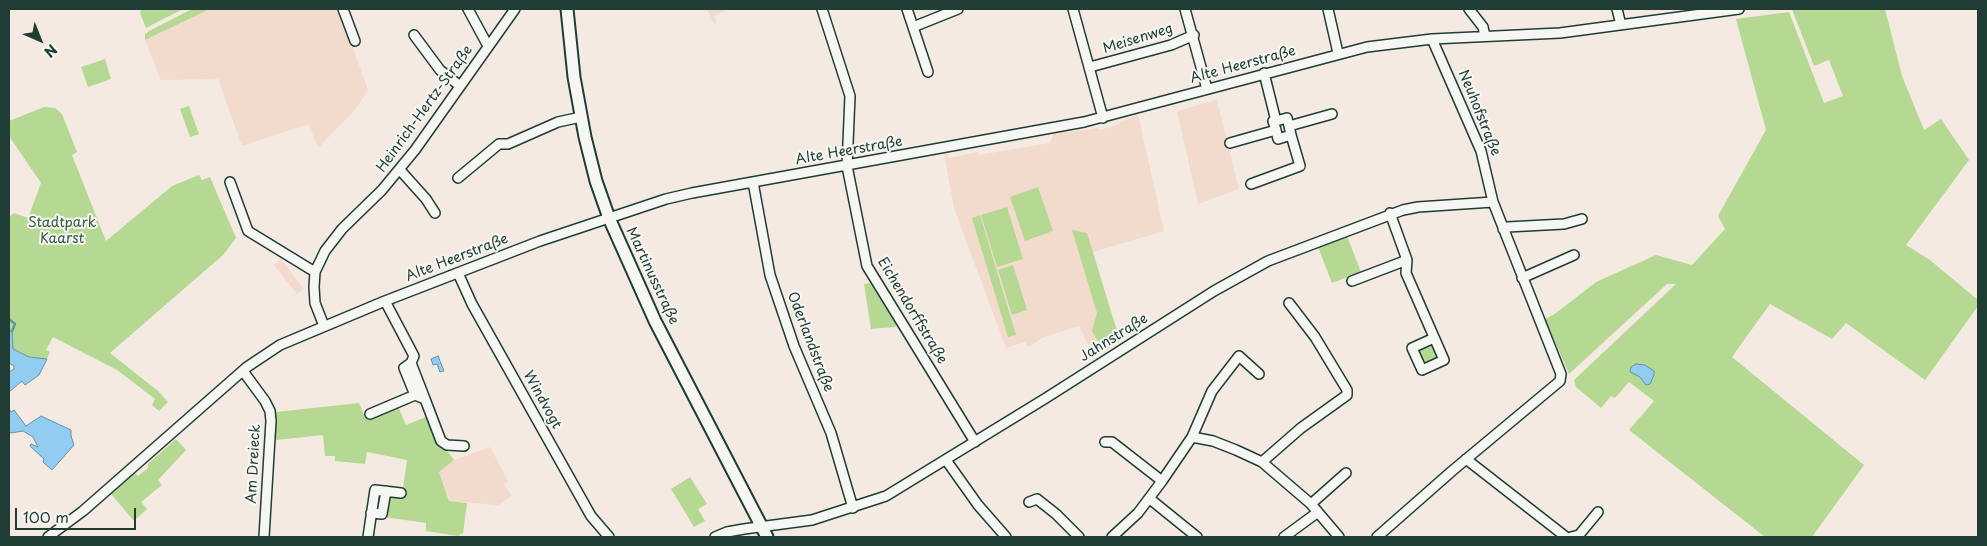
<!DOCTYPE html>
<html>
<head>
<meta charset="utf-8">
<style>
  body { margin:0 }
  #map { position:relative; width:1987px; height:546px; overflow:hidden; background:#f4eae1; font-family:"Playpen Sans",sans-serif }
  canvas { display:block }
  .frame { position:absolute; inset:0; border:10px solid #1f3d34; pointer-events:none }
  .north { position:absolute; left:15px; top:15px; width:50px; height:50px; -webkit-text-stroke:4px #f6f6f2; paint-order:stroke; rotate:136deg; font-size:14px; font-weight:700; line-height:20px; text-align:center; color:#1f3d34 }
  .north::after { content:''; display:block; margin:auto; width:18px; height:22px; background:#1f3d34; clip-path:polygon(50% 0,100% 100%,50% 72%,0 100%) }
  .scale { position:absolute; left:15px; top:508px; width:121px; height:22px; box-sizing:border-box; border:2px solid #1f3d34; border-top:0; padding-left:6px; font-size:15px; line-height:18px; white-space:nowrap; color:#1f3d34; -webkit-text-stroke:4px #f6f6f2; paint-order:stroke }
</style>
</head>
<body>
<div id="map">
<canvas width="1987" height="546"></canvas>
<div class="frame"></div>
<div class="north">N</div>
<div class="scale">100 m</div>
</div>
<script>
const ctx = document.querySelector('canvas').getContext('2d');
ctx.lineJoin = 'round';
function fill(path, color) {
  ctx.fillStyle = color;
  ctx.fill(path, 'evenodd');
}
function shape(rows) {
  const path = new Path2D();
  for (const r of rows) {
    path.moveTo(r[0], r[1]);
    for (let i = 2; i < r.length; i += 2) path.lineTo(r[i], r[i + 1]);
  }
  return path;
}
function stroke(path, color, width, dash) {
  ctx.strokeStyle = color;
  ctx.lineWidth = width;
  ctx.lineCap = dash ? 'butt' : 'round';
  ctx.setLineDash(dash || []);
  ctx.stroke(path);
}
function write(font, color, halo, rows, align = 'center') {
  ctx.font = font + ' "Playpen Sans",sans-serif';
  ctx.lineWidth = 4;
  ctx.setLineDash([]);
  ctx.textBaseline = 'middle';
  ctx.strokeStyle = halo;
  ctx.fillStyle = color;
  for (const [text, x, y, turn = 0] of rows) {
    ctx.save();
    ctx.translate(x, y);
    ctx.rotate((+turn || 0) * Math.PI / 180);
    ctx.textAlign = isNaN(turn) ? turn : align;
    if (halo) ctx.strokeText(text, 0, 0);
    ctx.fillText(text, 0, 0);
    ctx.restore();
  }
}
fill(shape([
  [210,9,339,9,368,90,355,110,318,148,309,124,242,146,218,79,161,80,145,40],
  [707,9,729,9,714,16,717,22,714,24],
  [1217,100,1239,189,1198,204,1177,111],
  [1138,114,1164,231,1093,252,1120,341,1094,357,1079,326,1044,337,1028,347,1025,342,1006,348,954,208,944,154,948,154,949,158,978,152,979,155,1050,143,1054,134,1099,128,1100,130,1120,124,1119,122],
  [281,259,304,289,297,294,274,265],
  [490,447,508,481,504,484,512,496,498,505,450,501,439,472,454,460]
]), '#f2dbcd');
fill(shape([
  [142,9,183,9,146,28,140,13],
  [192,9,210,9,145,40,145,34,151,30],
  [1792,9,1885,9,1902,76,1924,130,1941,119,1969,160,1906,245,1930,260,1978,300,1978,306,1925,380,1846,323,1832,339,1770,304,1732,357,1864,465,1812,537,1765,537,1629,430,1654,401,1629,382,1615,398,1611,396,1601,408,1576,387,1574,380,1676,284,1667,284,1569,374,1545,319,1556,313,1596,282,1656,255,1692,265,1725,229,1718,216,1766,130,1736,19,1789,12,1824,103,1843,96,1829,60,1814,66],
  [105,59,111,79,88,87,81,67],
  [189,106,199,134,190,137,180,109],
  [44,107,55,108,62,114,77,152,72,155,106,241,172,186,199,175,202,180,210,177,236,238,223,255,110,353,158,391,168,402,159,411,152,405,155,399,117,370,53,337,46,350,50,352,47,359,29,357,12,349,12,331,9,331,9,214,10,216,14,213,28,218,41,183,9,136,9,121],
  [1038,187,1053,231,1025,241,1010,197],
  [1007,207,1023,259,997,267,981,215],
  [980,215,1016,335,1008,337,972,218],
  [1072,230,1087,233,1120,341,1104,351,1092,331,1097,313],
  [1347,236,1361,272,1332,283,1318,247],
  [1013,265,1027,310,1012,315,998,270],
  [870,283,897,325,895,327,871,329,864,284],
  [1432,346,1437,357,1424,363,1419,351],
  [359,403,365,417,397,404,406,425,428,416,437,437,454,460,439,472,449,501,467,503,463,533,458,536,426,531,426,523,384,517,388,493,402,495,407,460,367,452,365,464,335,461,335,456,325,456,323,435,276,440,276,412],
  [176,439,186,450,158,480,162,485,141,502,147,509,134,521,111,494,135,473,138,476,148,468,148,464],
  [690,477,707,504,698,509,705,521,694,527,671,489]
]), '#b5d993');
const water = shape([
  [9,331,12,331,13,349,29,357,47,359,39,375,25,385,22,381,9,392,9,372,14,369,14,366,9,363,9,331],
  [438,356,444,371,440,372,437,364,433,365,431,359,438,356],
  [1636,364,1645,365,1654,371,1654,375,1650,384,1646,385,1640,377,1630,372,1631,367,1636,364],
  [9,409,11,412,14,410,26,426,41,416,71,430,71,436,74,445,52,470,43,462,44,459,30,446,31,444,38,447,33,437,23,431,11,433,9,431,9,409]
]);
fill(water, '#92ccf1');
stroke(water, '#6493a5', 1);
stroke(shape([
  [9,319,15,324,12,331]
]), '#6493a5', 2.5);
const street = shape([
  [343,9,355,41],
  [468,9,488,46],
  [822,9,850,96,847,166,867,266,975,442],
  [907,9,928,72],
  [1073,9,1103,118],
  [1185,9,1207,89],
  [1328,9,1338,53],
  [1469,9,1483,27,1485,36],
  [1617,9,1621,25],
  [913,27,958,9],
  [414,35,440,70,460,86],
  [1090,67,1171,45,1194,35],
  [1276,121,1287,118,1289,126],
  [1291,135,1289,126,1332,114],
  [1230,143,1276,130,1273,121,1276,121,1264,73],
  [400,170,426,199,435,213],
  [458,178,499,144,508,144,558,122,581,117],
  [230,182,248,231,315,272],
  [753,182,770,275,794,346,831,433,853,508],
  [1251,184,1300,166,1291,135,1278,139,1276,130],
  [1390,213,1407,260,1406,273,1444,360,1422,370,1412,348,1434,338],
  [1503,229,1507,227,1564,224,1582,219],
  [458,273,472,304,591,516,609,537],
  [1522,278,1574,255],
  [1352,281,1407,260],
  [385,301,414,356,411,363,404,368,415,395,425,399,441,441,447,445,464,446],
  [324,326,315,303,314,287,315,272,325,251,342,229,382,190,415,150,515,9],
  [411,363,425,399],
  [243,371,265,401,270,411,271,421,264,537],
  [370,414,415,395],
  [1192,437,1213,441,1236,450,1262,462,1311,504,1339,537],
  [1105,442,1112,442,1162,481],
  [1466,459,1566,537],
  [946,460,978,505,1006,537],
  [1262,462,1301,428,1347,395,1347,390,1315,337,1289,303],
  [1150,499,1197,537],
  [1029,502,1037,499,1056,514,1079,537],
  [1311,504,1346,473],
  [371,513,382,514,386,491],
  [48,537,83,511,247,367,280,345,385,301,540,241,666,199,692,193,1084,122,1367,47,1432,39,1560,33,1739,9],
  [368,537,375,490,401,493],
  [715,537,727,532,744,529,812,520,886,496,1046,398,1214,291,1268,261,1403,210,1418,207,1493,202],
  [1112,537,1138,513,1162,481,1192,437,1212,391,1239,356,1259,374],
  [1284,537,1318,512],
  [1377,537,1452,471,1560,381,1561,374,1493,202,1481,151,1432,39],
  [1571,537,1579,535,1598,512]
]);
const secondary = shape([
  [567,9,574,77,585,137,596,181,609,218,655,321,767,537]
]);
stroke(street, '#1f3d34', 12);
stroke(secondary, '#1f3d34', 15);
stroke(street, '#f6f6f2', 9);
stroke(secondary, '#f6f6f2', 11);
write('14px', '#1f3d34', '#f6f6f2', [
  ["Meisenweg",1138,39,-17],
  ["Alte Heerstraße",1243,65,-15],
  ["Heinrich-Hertz-Straße",425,109,-54],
  ["Neuhofstraße",1479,113,68],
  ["Alte Heerstraße",849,151,-10],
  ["Alte Heerstraße",457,258,-21],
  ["Martinusstraße",652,276,65],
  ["Eichendorffstraße",912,311,59],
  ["Jahnstraße",1114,338,-32],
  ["Oderlandstraße",810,342,69],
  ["Windvogt",542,400,61],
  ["Am Dreieck",254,464,-87]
]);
write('14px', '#3d5c47', '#f6f6f2', [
  ["Stadtpark",62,223],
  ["Kaarst",62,239]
]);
</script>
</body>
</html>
